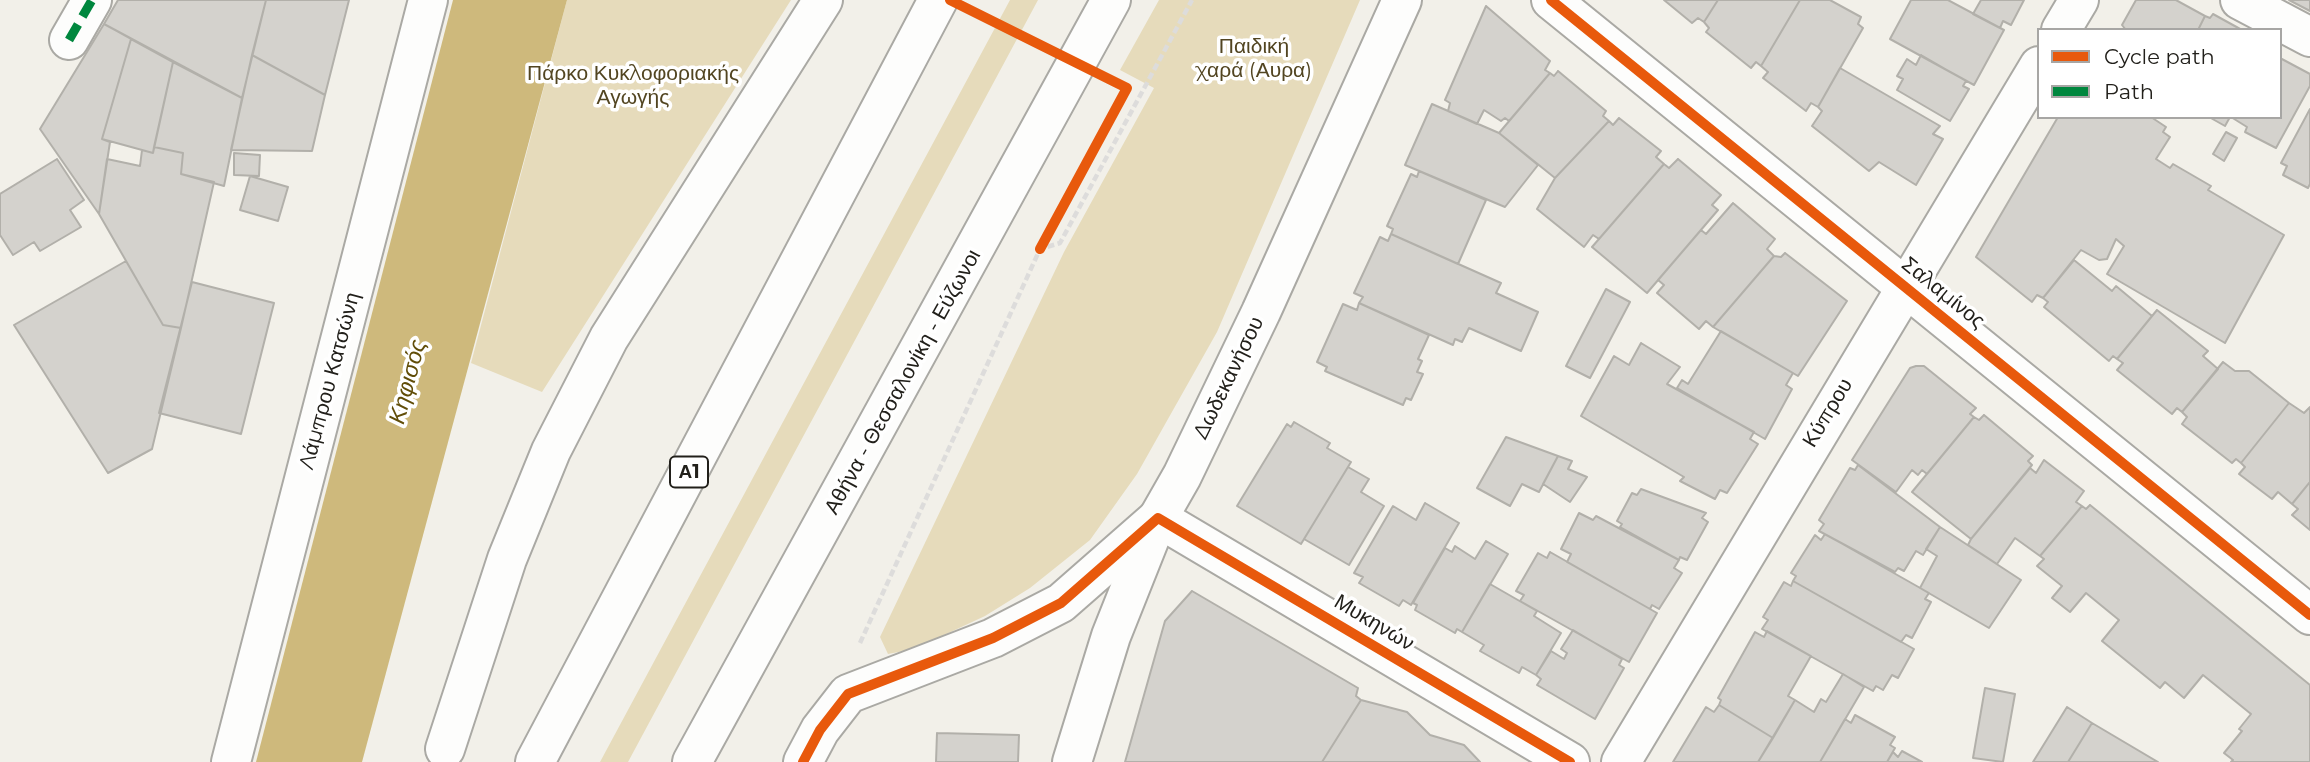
<!DOCTYPE html>
<html>
<head>
<meta charset="utf-8">
<style>
  body { margin:0 }
  #map { position:relative; width:2310px; height:762px; overflow:hidden; background:#f2f0e9; font-family:Montserrat,sans-serif }
  canvas { display:block }
  .legend { position:absolute; left:2037px; top:28px; width:245px; height:91px; box-sizing:border-box; background:#fff; border:2px solid #a7a6a4; margin:0; padding:9px 12px; list-style:none; font-size:21px; color:#22201b }
  .legend li { display:flex; align-items:center; gap:14px; height:35px }
  .legend b { width:35px; border:2px solid #a7a6a4 }
</style>
</head>
<body>
<div id="map">
<canvas width="2310" height="762"></canvas>
<ul class="legend">
<li><b style="height:9px;background:#e8590c"></b>Cycle path</li>
<li><b style="height:9px;background:#00873e"></b>Path</li>
</ul>
</div>
<script>
const ctx = document.querySelector('canvas').getContext('2d');
ctx.lineJoin = 'round';
function fill(path, color) {
  ctx.fillStyle = color;
  ctx.fill(path, 'evenodd');
}
function shape(rows) {
  const path = new Path2D();
  for (const r of rows) {
    path.moveTo(r[0], r[1]);
    for (let i = 2; i < r.length; i += 2) path.lineTo(r[i], r[i + 1]);
  }
  return path;
}
function stroke(path, color, width, dash) {
  ctx.strokeStyle = color;
  ctx.lineWidth = width;
  ctx.lineCap = dash ? 'butt' : 'round';
  ctx.setLineDash(dash || []);
  ctx.stroke(path);
}
function write(font, color, halo, rows, align = 'center') {
  ctx.font = font + ' Montserrat,sans-serif';
  ctx.lineWidth = 7;
  ctx.setLineDash([]);
  ctx.textBaseline = 'middle';
  ctx.strokeStyle = halo;
  ctx.fillStyle = color;
  for (const [text, x, y, turn = 0] of rows) {
    ctx.save();
    ctx.translate(x, y);
    ctx.rotate((+turn || 0) * Math.PI / 180);
    ctx.textAlign = isNaN(turn) ? turn : align;
    if (halo) ctx.strokeText(text, 0, 0);
    ctx.fillText(text, 0, 0);
    ctx.restore();
  }
}
fill(shape([
  [567,0,791,0,542,392,471,363],
  [1010,0,1038,0,628,762,600,762],
  [1159,0,1360,0,1217,332,1137,474,1090,540,1030,588,985,616,914,649,888,654,880,637,1064,252,1154,88,1120,70]
]), '#e6dbbb');
fill(shape([
  [453,0,567,0,362,762,256,762]
]), '#ceb97c');
const building = shape([
  [118,0,266,0,242,98,104,24,118,0],
  [266,0,349,0,325,95,252,55,266,0],
  [1664,0,1718,0,1704,22,1698,18,1692,23,1664,0],
  [1718,0,1800,0,1761,66,1756,62,1751,68,1706,32,1709,28,1704,22,1718,0],
  [1800,0,1830,0,1861,17,1858,24,1863,28,1818,107,1811,103,1806,111,1763,78,1768,72,1761,66,1800,0],
  [1911,0,1948,0,2004,30,1974,85,1890,39,1911,0],
  [1981,0,2024,0,2011,25,2003,21,2000,28,1973,14,1981,0],
  [2136,0,2176,0,2205,16,2198,30,2126,30,2122,25,2136,0],
  [2289,0,2310,0,2310,11,2289,0],
  [1486,6,1550,61,1545,70,1550,73,1509,121,1505,118,1501,121,1484,110,1477,124,1448,111,1450,103,1445,100,1486,6],
  [2213,14,2242,30,2198,30,2205,16,2210,18,2213,14],
  [104,24,131,39,102,139,110,142,99,214,40,129,104,24],
  [131,39,173,62,153,153,102,139,131,39],
  [252,55,325,95,312,151,231,150,252,55],
  [1921,55,1966,81,1963,86,1969,89,1950,121,1897,90,1903,79,1897,76,1907,59,1916,65,1921,55],
  [2280,58,2310,74,2310,86,2276,148,2245,132,2247,127,2231,117,2280,117,2280,58],
  [173,62,242,98,224,186,181,174,183,153,154,147,173,62],
  [1840,68,1940,126,1933,134,1943,139,1916,185,1879,162,1869,171,1812,126,1822,111,1818,107,1840,68],
  [1558,71,1606,111,1603,116,1609,121,1555,178,1499,133,1550,73,1554,76,1558,71],
  [1432,104,1499,133,1538,165,1505,207,1405,165,1432,104],
  [2310,109,2310,184,2308,188,2283,175,2287,166,2281,163,2310,109],
  [2058,117,2151,117,2166,127,2163,132,2170,137,2156,159,2170,168,2173,164,2211,186,2208,190,2284,235,2225,343,2107,274,2124,246,2116,239,2107,259,2099,260,2081,250,2043,298,2037,295,2032,302,1976,257,2058,117],
  [2209,117,2230,117,2225,126,2209,117],
  [1619,118,1661,151,1656,157,1664,164,1599,239,1593,235,1584,247,1537,209,1555,178,1609,121,1613,125,1619,118],
  [2226,132,2237,138,2224,161,2213,154,2226,132],
  [154,147,183,153,181,174,214,182,181,328,163,325,99,214,107,159,140,166,142,150,153,153,154,147],
  [234,153,260,155,259,176,234,175,234,153],
  [57,159,84,200,70,210,81,227,40,251,34,242,13,255,0,235,0,194,57,159],
  [1678,159,1721,195,1712,205,1718,210,1647,293,1592,247,1664,164,1669,168,1678,159],
  [1419,171,1486,200,1458,264,1391,234,1393,229,1387,226,1411,174,1417,177,1419,171],
  [250,176,288,187,278,221,240,210,250,176],
  [1733,203,1775,239,1767,249,1774,256,1713,327,1706,321,1699,329,1657,293,1664,285,1658,280,1701,230,1706,234,1733,203],
  [1391,234,1501,283,1496,293,1538,312,1521,351,1469,328,1462,342,1455,339,1453,345,1359,303,1363,297,1354,293,1380,237,1388,241,1391,234],
  [1785,253,1847,301,1798,376,1713,327,1774,256,1781,257,1785,253],
  [2074,260,2112,291,2116,286,2152,316,2117,359,2113,356,2109,361,2044,307,2048,302,2043,298,2074,260],
  [126,261,163,325,181,328,152,449,108,473,14,325,126,261],
  [192,282,274,303,241,434,159,413,192,282],
  [1606,289,1630,302,1590,378,1566,366,1606,289],
  [1359,303,1429,335,1418,359,1422,361,1417,372,1423,374,1411,400,1406,398,1403,405,1325,371,1327,367,1317,362,1343,304,1357,310,1359,303],
  [2157,310,2208,351,2203,356,2218,369,2182,412,2177,408,2172,414,2117,370,2123,363,2117,359,2157,310],
  [1721,331,1793,373,1786,385,1792,389,1765,439,1677,388,1682,380,1688,384,1721,331],
  [1641,343,1680,367,1667,384,1754,432,1750,439,1758,444,1727,493,1720,490,1715,499,1680,481,1684,477,1581,416,1614,356,1629,365,1641,343],
  [2223,362,2235,371,2249,371,2289,403,2241,463,2236,459,2232,463,2182,424,2187,417,2182,412,2223,362],
  [1916,366,1924,366,1976,408,1970,414,1974,417,1927,474,1922,470,1918,475,1912,470,1896,492,1852,460,1910,368,1916,366],
  [2289,403,2304,413,2310,407,2310,482,2292,504,2278,492,2272,499,2239,474,2245,467,2241,463,2289,403],
  [1984,415,2033,456,2028,461,2032,465,1971,539,1912,492,1974,417,1979,420,1984,415],
  [1294,422,1330,443,1327,448,1351,462,1301,544,1237,506,1287,424,1291,427,1294,422],
  [1506,437,1558,456,1539,492,1522,484,1510,506,1477,488,1506,437],
  [1558,456,1572,461,1568,469,1587,477,1570,502,1543,484,1558,456],
  [2044,460,2084,491,2076,502,2082,506,2040,556,2015,538,1997,564,1968,545,1971,539,2030,468,2036,473,2044,460],
  [1858,465,1940,527,1923,555,1916,551,1904,571,1898,568,1895,572,1819,531,1824,524,1819,520,1850,468,1855,470,1858,465],
  [1348,467,1369,479,1361,492,1384,506,1349,565,1304,539,1348,467],
  [2310,482,2310,530,2292,515,2298,509,2292,504,2310,482],
  [1641,489,1706,513,1702,518,1708,522,1687,560,1680,557,1679,560,1620,527,1622,524,1617,521,1632,493,1637,495,1641,489],
  [1425,503,1459,523,1411,605,1403,600,1399,606,1359,583,1363,577,1354,573,1393,506,1416,520,1425,503],
  [2090,505,2310,685,2310,762,2231,762,2233,760,2224,753,2242,731,2239,729,2251,714,2203,675,2184,698,2165,682,2160,688,2102,641,2119,620,2086,593,2070,612,2052,598,2062,586,2037,566,2044,559,2040,556,2082,506,2086,509,2090,505],
  [1579,513,1593,520,1596,516,1679,560,1674,568,1682,573,1659,609,1652,605,1650,609,1567,562,1571,554,1561,549,1579,513],
  [1940,527,2021,580,1989,628,1920,588,1937,556,1926,549,1940,527],
  [1825,534,1929,593,1925,599,1931,602,1912,638,1906,635,1901,642,1793,581,1796,576,1791,573,1815,535,1821,540,1825,534],
  [1486,541,1508,554,1462,632,1457,629,1455,633,1415,610,1417,605,1413,603,1445,548,1452,552,1455,546,1475,559,1486,541],
  [1550,552,1657,613,1629,662,1520,601,1524,595,1516,591,1538,553,1547,558,1550,552],
  [1793,581,1914,649,1898,678,1892,675,1883,690,1876,686,1873,691,1762,629,1768,620,1763,617,1784,582,1791,586,1793,581],
  [1490,584,1537,611,1534,616,1561,633,1536,675,1522,667,1519,673,1480,651,1484,645,1462,632,1490,584],
  [1192,591,1358,688,1356,696,1361,700,1322,762,1125,762,1165,621,1192,591],
  [1573,630,1622,659,1619,665,1624,668,1595,719,1537,685,1541,679,1536,675,1551,651,1564,659,1567,653,1561,649,1573,630],
  [1767,631,1811,656,1788,696,1795,700,1773,738,1719,705,1721,700,1718,698,1755,632,1764,637,1767,631],
  [1843,674,1864,687,1820,762,1758,762,1795,700,1814,712,1821,699,1826,702,1843,674],
  [1985,688,2015,694,2003,762,1973,758,1985,688],
  [1361,700,1407,712,1430,735,1464,745,1480,762,1322,762,1361,700],
  [1719,705,1773,738,1758,762,1673,762,1706,707,1714,712,1719,705],
  [2067,707,2092,723,2068,762,2033,762,2067,707],
  [1855,715,1895,737,1890,745,1895,748,1887,762,1820,762,1845,719,1851,723,1855,715],
  [2092,723,2158,762,2068,762,2092,723],
  [937,733,1019,735,1018,762,936,762,937,733],
  [1902,751,1922,762,1887,762,1893,752,1898,757,1902,751]
]);
fill(building, '#d4d2cd');
stroke(building, '#b2b0aa', 2);
const minor = shape([
  [2240,0,2310,37],
  [2061,30,2079,0],
  [69,40,92,0],
  [803,762,820,730,848,694,993,638,1061,603,1158,518,1570,762],
  [1621,762,2039,66]
]);
const tertiary = shape([
  [1551,0,2310,615],
  [231,762,428,0],
  [1072,762,1111,636,1158,518,1182,476,1261,312,1402,0]
]);
const motorway = shape([
  [445,749,507,559,551,451,609,338,823,0],
  [535,762,938,0],
  [692,762,1111,0]
]);
stroke(minor, '#aaa9a4', 42);
stroke(tertiary, '#aaa9a4', 42);
stroke(motorway, '#aaa9a4', 42);
stroke(shape([
  [860,643,1040,249,1060,243,1192,0]
]), '#dddcdb', 4.5, [7, 3.5]);
stroke(minor, '#fdfdfc', 38);
stroke(tertiary, '#fdfdfc', 38);
stroke(motorway, '#fdfdfc', 38);
stroke(shape([
  [69,40,92,0]
]), '#00873e', 9, [18, 9]);
stroke(shape([
  [950,0,1127,88,1040,249],
  [1551,0,2310,615],
  [803,762,820,730,848,694,993,638,1061,603,1158,518,1570,762]
]), '#e8590c', 10);
for (const [x, y, w] of [
  [689,472,38]
]) {
  const box = new Path2D();
  box.roundRect(x - w / 2, y - 15.5, w, 31, 5);
  ctx.fillStyle = '#fff';
  ctx.fill(box);
  stroke(box, '#22201b', 2);
}
write('bold 19px', '#22201b', null, [
  ["Α1",689,472]
]);
write('21px', '#524521', '#fff', [
  ["Παιδική",1254,47],
  ["χαρά (Αυρα)",1254,71],
  ["Πάρκο Κυκλοφοριακής",633,74],
  ["Αγωγής",633,98]
]);
write('21px', '#22201b', '#fff', [
  ["Σαλαμίνος",1943,293,39],
  ["Δωδεκανήσου",1229,378,-64],
  ["Λάμπρου Κατσώνη",330,381,-75],
  ["Αθήνα - Θεσσαλονίκη - Εύζωνοι",903,382,-61],
  ["Κύπρου",1828,413,-59],
  ["Μυκηνών",1374,623,31]
]);
write('italic 23px', '#614d08', '#fff', [
  ["Κηφισός",408,382,-75]
]);
</script>
</body>
</html>
